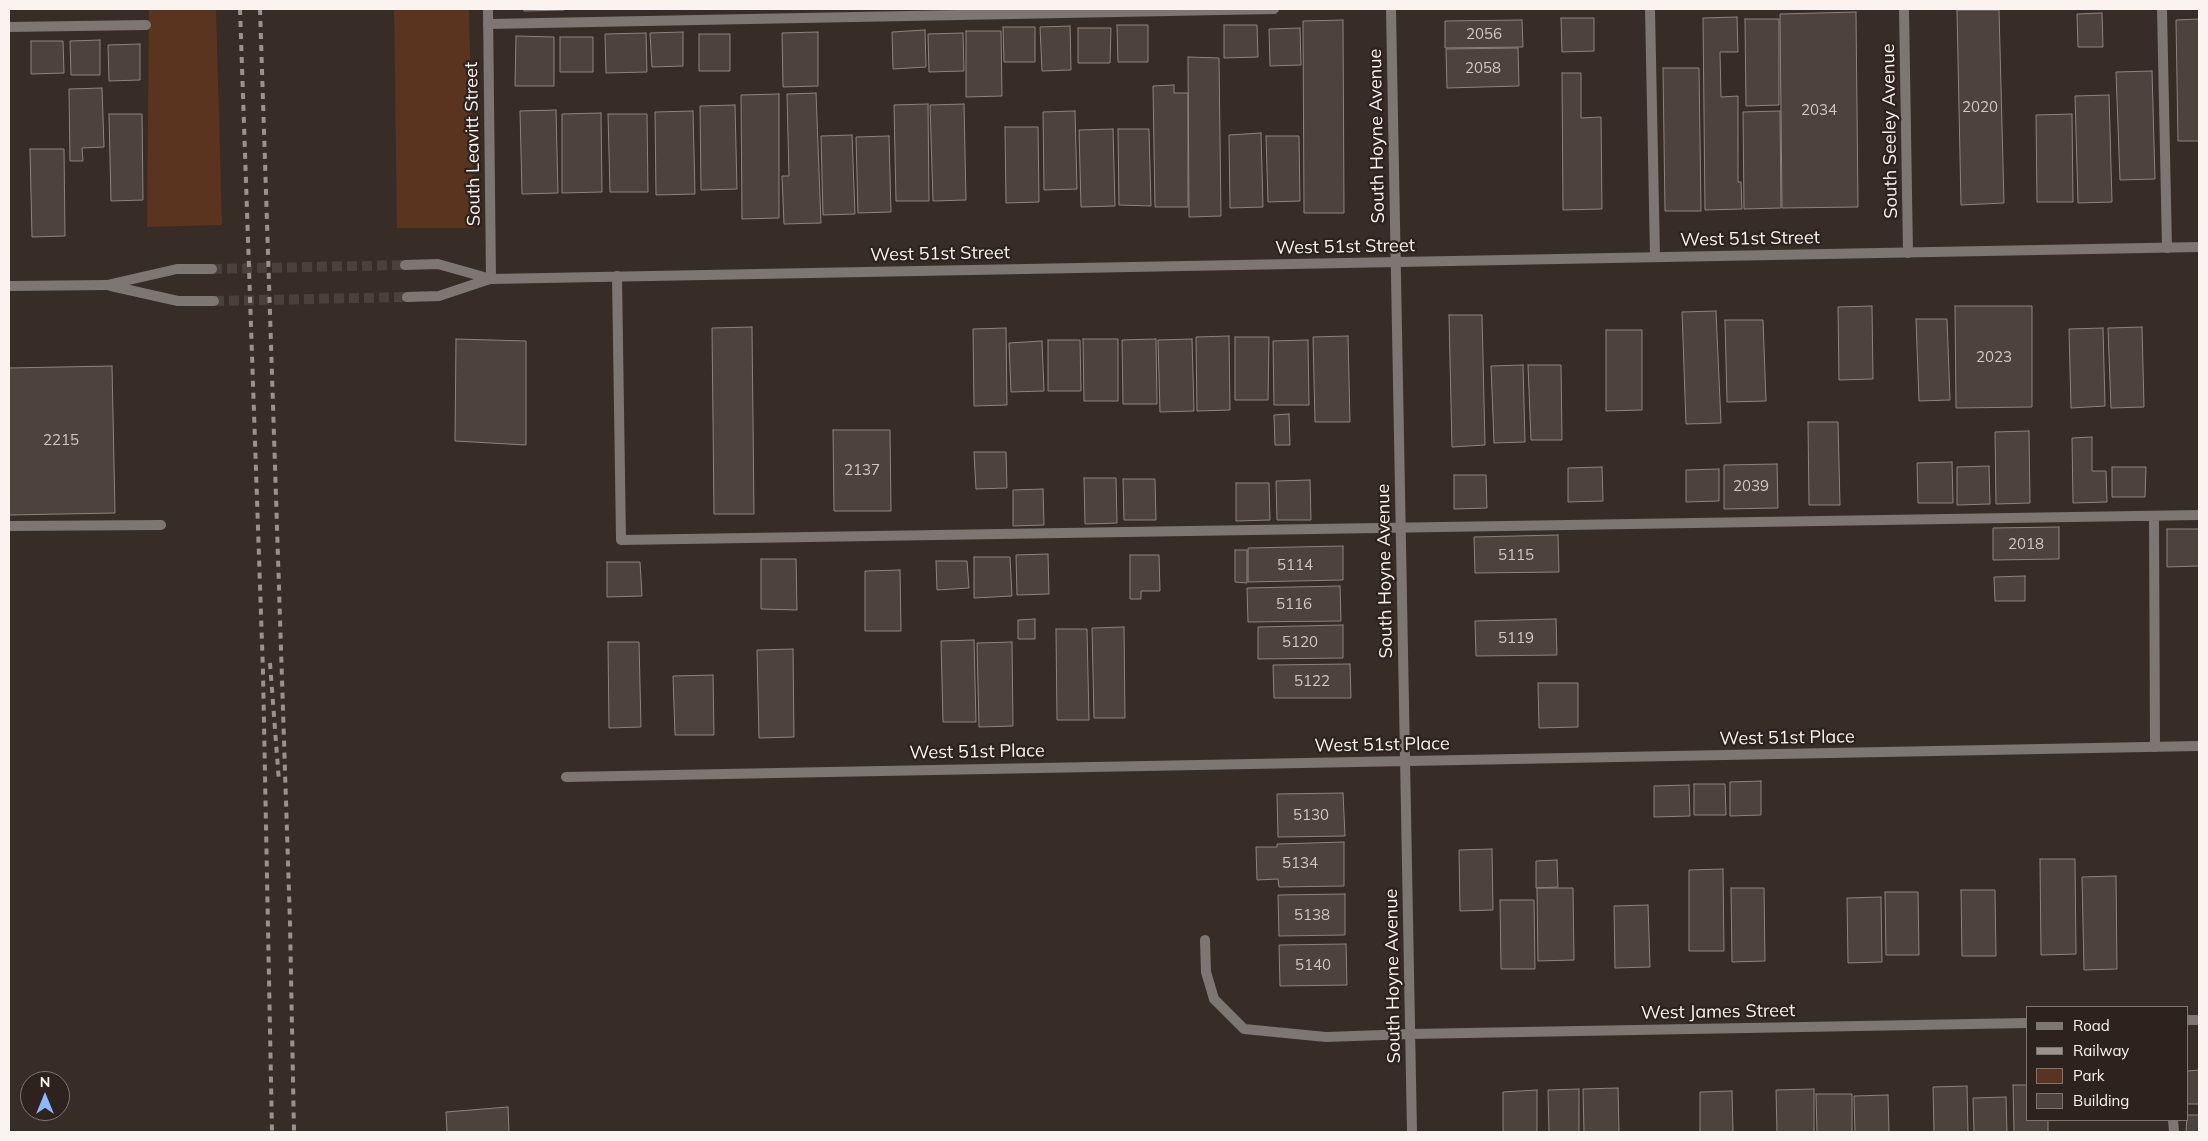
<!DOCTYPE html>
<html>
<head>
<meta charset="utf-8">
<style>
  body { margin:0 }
  #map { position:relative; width:2208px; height:1141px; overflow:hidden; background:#372c26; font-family:Mulish,sans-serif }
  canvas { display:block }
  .frame { position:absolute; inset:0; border:10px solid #fbf3ef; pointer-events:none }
  .legend { position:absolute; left:2026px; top:1006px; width:162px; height:115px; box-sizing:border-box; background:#2d221d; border:1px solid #7f7671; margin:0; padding:6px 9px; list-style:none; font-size:15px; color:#fbf3ef }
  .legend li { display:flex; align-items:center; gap:10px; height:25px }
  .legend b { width:25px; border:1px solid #7f7671 }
  .north { position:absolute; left:20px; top:1071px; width:50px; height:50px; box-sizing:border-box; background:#2d221d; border:1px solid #7f7671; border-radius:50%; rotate:0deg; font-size:14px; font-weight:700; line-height:20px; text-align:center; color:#fbf3ef }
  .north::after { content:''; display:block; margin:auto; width:18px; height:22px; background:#8cb9fc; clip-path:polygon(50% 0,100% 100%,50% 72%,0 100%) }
</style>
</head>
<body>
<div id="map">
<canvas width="2208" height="1141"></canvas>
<div class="frame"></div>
<ul class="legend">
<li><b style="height:6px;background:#7d7673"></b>Road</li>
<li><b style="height:6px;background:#9c928d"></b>Railway</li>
<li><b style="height:14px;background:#5b341f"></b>Park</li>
<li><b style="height:14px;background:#4e423c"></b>Building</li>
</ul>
<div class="north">N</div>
</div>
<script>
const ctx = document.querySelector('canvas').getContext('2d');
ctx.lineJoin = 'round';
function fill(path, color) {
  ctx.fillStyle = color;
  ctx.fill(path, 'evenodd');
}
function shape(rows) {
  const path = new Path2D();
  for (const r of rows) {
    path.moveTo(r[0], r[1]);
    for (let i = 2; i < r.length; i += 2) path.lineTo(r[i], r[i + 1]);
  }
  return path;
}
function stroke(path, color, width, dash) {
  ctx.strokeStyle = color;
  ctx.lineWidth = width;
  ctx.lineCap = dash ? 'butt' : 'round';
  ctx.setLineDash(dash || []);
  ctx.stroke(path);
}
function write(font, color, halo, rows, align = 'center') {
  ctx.font = font + ' Mulish,sans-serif';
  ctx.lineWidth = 4.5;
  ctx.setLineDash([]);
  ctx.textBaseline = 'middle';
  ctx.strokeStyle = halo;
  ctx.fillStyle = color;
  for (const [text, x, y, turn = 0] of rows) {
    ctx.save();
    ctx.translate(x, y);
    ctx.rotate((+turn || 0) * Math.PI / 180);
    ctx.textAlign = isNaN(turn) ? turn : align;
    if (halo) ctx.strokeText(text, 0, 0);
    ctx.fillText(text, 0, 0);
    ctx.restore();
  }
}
fill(shape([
  [149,9,216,9,222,225,147,227],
  [394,9,469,9,474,228,397,228]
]), '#5b341f');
const building = shape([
  [524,9,564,9,564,10,524,11,524,9],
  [1957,10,1999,10,2004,203,1961,205,1957,10],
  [1856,12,1858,207,1782,208,1780,14,1856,12],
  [2102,13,2103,47,2078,47,2077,14,2102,13],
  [1737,17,1738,52,1720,52,1721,97,1738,96,1738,182,1741,182,1742,209,1705,210,1703,18,1737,17],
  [1561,18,1594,18,1594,51,1562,52,1561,18],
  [1745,19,1779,19,1779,105,1746,106,1745,19],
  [2199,19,2199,141,2178,141,2176,20,2199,19],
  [1343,20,1344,213,1304,213,1303,21,1343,20],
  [1522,20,1523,47,1445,48,1445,21,1522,20],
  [1117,25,1148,25,1148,62,1118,62,1117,25],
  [1224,25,1257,25,1258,57,1224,58,1224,25],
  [1070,26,1071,70,1042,71,1040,27,1070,26],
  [1003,27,1035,27,1035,62,1004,62,1003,27],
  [1078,28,1111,28,1110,63,1078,63,1078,28],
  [1300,28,1301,65,1270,66,1269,29,1300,28],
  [925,30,926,67,893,69,892,32,925,30],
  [966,31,1001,31,1002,96,966,97,966,31],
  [683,32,683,66,652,67,650,33,683,32],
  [818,32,818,86,783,87,782,33,818,32],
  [646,33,647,72,606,73,605,34,646,33],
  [963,33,964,71,929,72,928,34,963,33],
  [699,34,730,34,730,71,699,71,699,34],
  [516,36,554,37,554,86,515,86,516,36],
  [560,37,593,37,593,72,560,72,560,37],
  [100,40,100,75,71,75,70,41,100,40],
  [31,41,63,41,64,73,31,74,31,41],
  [140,44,140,80,109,81,108,45,140,44],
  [1518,48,1519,86,1447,88,1446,49,1518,48],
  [1188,57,1219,58,1221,216,1189,217,1188,57],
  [1663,68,1699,68,1701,211,1665,211,1663,68],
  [2152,71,2155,179,2120,180,2116,72,2152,71],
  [1562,73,1581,73,1581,118,1601,117,1602,209,1563,210,1562,73],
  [1174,85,1174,93,1188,93,1188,207,1155,207,1153,86,1174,85],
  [102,88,104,147,82,148,83,161,70,161,69,89,102,88],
  [816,93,821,223,784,224,782,176,789,176,787,94,816,93],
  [779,94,779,218,742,219,741,95,779,94],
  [2109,95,2112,202,2078,203,2075,96,2109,95],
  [928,104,929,201,896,201,894,105,928,104],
  [964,104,966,200,933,201,930,105,964,104],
  [735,105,737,189,701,190,700,106,735,105],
  [556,110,558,193,522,194,520,111,556,110],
  [693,111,695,194,656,195,655,112,693,111],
  [1075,111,1077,189,1044,190,1043,112,1075,111],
  [1780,111,1781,208,1744,209,1743,112,1780,111],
  [601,113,602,192,562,193,562,114,601,113],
  [109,114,142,114,143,200,111,201,109,114],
  [608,114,647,114,648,192,610,192,608,114],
  [2072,114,2073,202,2037,202,2036,115,2072,114],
  [1005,127,1038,127,1039,202,1006,203,1005,127],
  [1113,129,1115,206,1081,207,1079,130,1113,129],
  [1118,129,1149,129,1151,206,1119,205,1118,129],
  [1261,133,1263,207,1230,208,1229,135,1261,133],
  [852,135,855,214,823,215,821,136,852,135],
  [889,136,891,212,858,213,856,137,889,136],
  [1266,136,1299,136,1300,201,1268,202,1266,136],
  [30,149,64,149,65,236,32,237,30,149],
  [1872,306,1873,379,1839,380,1838,307,1872,306],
  [1955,306,2032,306,2032,407,1956,408,1955,306],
  [1716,311,1721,423,1686,424,1682,312,1716,311],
  [1449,315,1482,315,1485,445,1452,447,1449,315],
  [1916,319,1947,319,1950,400,1919,401,1916,319],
  [1725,320,1763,320,1766,401,1727,402,1725,320],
  [752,327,754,514,714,514,712,328,752,327],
  [2142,327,2144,407,2111,408,2108,328,2142,327],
  [1006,328,1007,405,974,406,973,329,1006,328],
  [2103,328,2105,406,2071,408,2069,329,2103,328],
  [1606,330,1642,330,1642,410,1606,411,1606,330],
  [1229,336,1230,410,1197,411,1196,337,1229,336],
  [1348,336,1350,422,1315,422,1313,337,1348,336],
  [1235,337,1269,337,1268,400,1235,400,1235,337],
  [456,339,526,341,526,445,455,441,456,339],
  [1083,339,1118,339,1118,401,1084,401,1083,339],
  [1156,339,1157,404,1123,404,1122,340,1156,339],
  [1192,339,1194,411,1160,412,1158,340,1192,339],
  [1048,340,1080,340,1081,391,1048,391,1048,340],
  [1308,340,1309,405,1274,405,1273,341,1308,340],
  [1042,341,1044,391,1011,392,1009,343,1042,341],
  [1523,365,1525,442,1494,443,1491,366,1523,365],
  [1528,365,1561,365,1562,440,1531,440,1528,365],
  [112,366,115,513,9,515,9,368,112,366],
  [1289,414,1290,445,1275,445,1274,415,1289,414],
  [1808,422,1838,422,1840,505,1809,505,1808,422],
  [833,430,890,430,891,511,834,511,833,430],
  [2029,431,2030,503,1996,504,1995,432,2029,431],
  [2092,437,2092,471,2106,471,2107,502,2073,503,2072,438,2092,437],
  [974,452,1006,452,1007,488,976,489,974,452],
  [1952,462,1953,503,1918,503,1917,463,1952,462],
  [1777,464,1778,508,1724,509,1724,465,1777,464],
  [1989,466,1990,504,1957,505,1957,467,1989,466],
  [1602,467,1603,501,1568,502,1568,468,1602,467],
  [2112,467,2146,467,2145,497,2112,497,2112,467],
  [1719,469,1719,501,1686,502,1686,470,1719,469],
  [1454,475,1486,475,1487,508,1454,509,1454,475],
  [1084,478,1116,478,1117,523,1085,524,1084,478],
  [1123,479,1155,479,1156,520,1124,520,1123,479],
  [1310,480,1311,520,1277,520,1276,481,1310,480],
  [1236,483,1269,483,1270,520,1236,521,1236,483],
  [1043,489,1044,525,1013,526,1013,490,1043,489],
  [2059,527,2059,559,1993,560,1993,528,2059,527],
  [2167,529,2199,529,2199,566,2167,567,2167,529],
  [1558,535,1559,572,1475,573,1474,537,1558,535],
  [1343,546,1343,580,1248,582,1248,548,1343,546],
  [1235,550,1247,550,1247,583,1235,582,1235,550],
  [1048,554,1049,594,1017,595,1016,555,1048,554],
  [1130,555,1159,555,1160,591,1141,591,1141,599,1130,599,1130,555],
  [974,557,1010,557,1012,596,974,598,974,557],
  [761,559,796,559,797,610,761,609,761,559],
  [936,561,967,561,969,588,937,590,936,561],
  [607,562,640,562,642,596,607,597,607,562],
  [900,570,901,631,865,631,865,571,900,570],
  [2025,576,2025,601,1995,601,1994,577,2025,576],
  [1340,586,1341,621,1248,622,1247,588,1340,586],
  [1035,619,1035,639,1018,639,1018,620,1035,619],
  [1556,619,1557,655,1476,656,1475,621,1556,619],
  [1343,625,1343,658,1258,659,1258,627,1343,625],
  [1124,627,1125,718,1094,718,1092,628,1124,627],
  [1056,629,1087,629,1089,720,1057,720,1056,629],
  [974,640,976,722,943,722,941,641,974,640],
  [608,642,639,642,641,727,609,728,608,642],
  [1012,642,1013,726,979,727,977,643,1012,642],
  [793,649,794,737,759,738,757,650,793,649],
  [1350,664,1351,698,1274,698,1273,665,1350,664],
  [713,675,714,735,675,735,673,676,713,675],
  [1538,683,1578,683,1578,727,1539,728,1538,683],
  [1761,781,1761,815,1730,816,1730,782,1761,781],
  [1694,784,1725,784,1726,815,1694,815,1694,784],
  [1689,785,1690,816,1654,817,1654,786,1689,785],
  [1343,793,1345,836,1278,837,1277,794,1343,793],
  [1344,842,1344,886,1279,887,1278,879,1257,880,1256,847,1277,847,1277,844,1344,842],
  [1492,849,1493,910,1460,911,1459,850,1492,849],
  [2040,859,2075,859,2076,954,2041,955,2040,859],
  [1557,860,1558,887,1536,888,1536,861,1557,860],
  [1723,869,1724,951,1689,951,1689,870,1723,869],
  [2116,876,2117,969,2084,970,2082,877,2116,876],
  [1537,888,1573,888,1574,960,1538,961,1537,888],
  [1731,888,1764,888,1765,961,1732,962,1731,888],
  [1961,890,1995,890,1996,956,1962,956,1961,890],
  [1885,892,1918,892,1919,955,1886,955,1885,892],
  [1345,894,1345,935,1279,936,1278,895,1345,894],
  [1881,897,1882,962,1848,963,1847,898,1881,897],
  [1500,900,1534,900,1535,969,1501,969,1500,900],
  [1648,905,1650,967,1615,968,1614,906,1648,905],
  [1346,944,1347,985,1280,986,1279,945,1346,944],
  [2199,1070,2199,1104,2187,1104,2187,1071,2199,1070],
  [2013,1085,2027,1085,2027,1120,2048,1120,2048,1132,2014,1132,2013,1085],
  [1967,1086,1968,1132,1934,1132,1933,1087,1967,1086],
  [1618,1088,1619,1132,1584,1132,1583,1089,1618,1088],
  [1579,1089,1579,1132,1549,1132,1548,1090,1579,1089],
  [1814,1089,1814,1132,1777,1132,1776,1090,1814,1089],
  [1537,1090,1537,1132,1503,1132,1503,1092,1537,1090],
  [1732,1091,1733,1132,1700,1132,1700,1092,1732,1091],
  [1816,1094,1852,1094,1852,1132,1817,1132,1816,1094],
  [1888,1095,1889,1132,1855,1132,1854,1096,1888,1095],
  [2006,1097,2007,1132,1974,1132,1973,1098,2006,1097],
  [508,1107,509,1132,447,1132,446,1112,508,1107],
  [2187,1115,2199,1115,2199,1132,2186,1132,2187,1115]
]);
fill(building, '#4e423c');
stroke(building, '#90827b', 1);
stroke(shape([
  [212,269,405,265],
  [214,301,407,297]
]), '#4b403a', 10, [10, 5]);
stroke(shape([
  [1650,9,1655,257],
  [2162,9,2167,248],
  [488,24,1274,9],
  [9,27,146,25],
  [617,276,621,540,2199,515],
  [2154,516,2155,747],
  [9,526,161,525],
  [1205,940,1206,972,1214,999,1244,1029,1326,1037,1411,1034],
  [2173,1120,2174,1132]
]), '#7d7673', 10);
stroke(shape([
  [488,9,491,279],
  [1391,9,1412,1132],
  [1904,9,1908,253],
  [566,777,2199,746],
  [2187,1020,2199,1020],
  [1411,1034,2027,1023]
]), '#7d7673', 10);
stroke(shape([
  [405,265,438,264,491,279,2199,247],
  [9,286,107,285,177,269,212,269],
  [111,286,178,301,214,301],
  [407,297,439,296,490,279]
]), '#7d7673', 10);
stroke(shape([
  [240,9,263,672,272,1132],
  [260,9,290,923,294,1132],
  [270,663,279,782]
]), '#9c928d', 4, [6, 6]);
write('15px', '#d0c7c2', null, [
  ["2056",1484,34],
  ["2058",1483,68],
  ["2020",1980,107],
  ["2034",1819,110],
  ["2023",1994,357],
  ["2215",61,440],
  ["2137",862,470],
  ["2039",1751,486],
  ["2018",2026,544],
  ["5115",1516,555],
  ["5114",1295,565],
  ["5116",1294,604],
  ["5119",1516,638],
  ["5120",1300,642],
  ["5122",1312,681],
  ["5130",1311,815],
  ["5134",1300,863],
  ["5138",1312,915],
  ["5140",1313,965]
]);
write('18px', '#fbf3ef', '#2d221d', [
  ["South Seeley Avenue",1890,131,-91],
  ["South Hoyne Avenue",1377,136,-91],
  ["South Leavitt Street",473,144,-91],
  ["West 51st Street",1750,239,-1],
  ["West 51st Street",1345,247,-1],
  ["West 51st Street",940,254,-1],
  ["South Hoyne Avenue",1385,571,-91],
  ["West 51st Place",1787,738,-1],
  ["West 51st Place",1382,745,-1],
  ["West 51st Place",977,752,-1],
  ["South Hoyne Avenue",1393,976,-91],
  ["West James Street",1718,1012,-1]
]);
</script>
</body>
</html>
